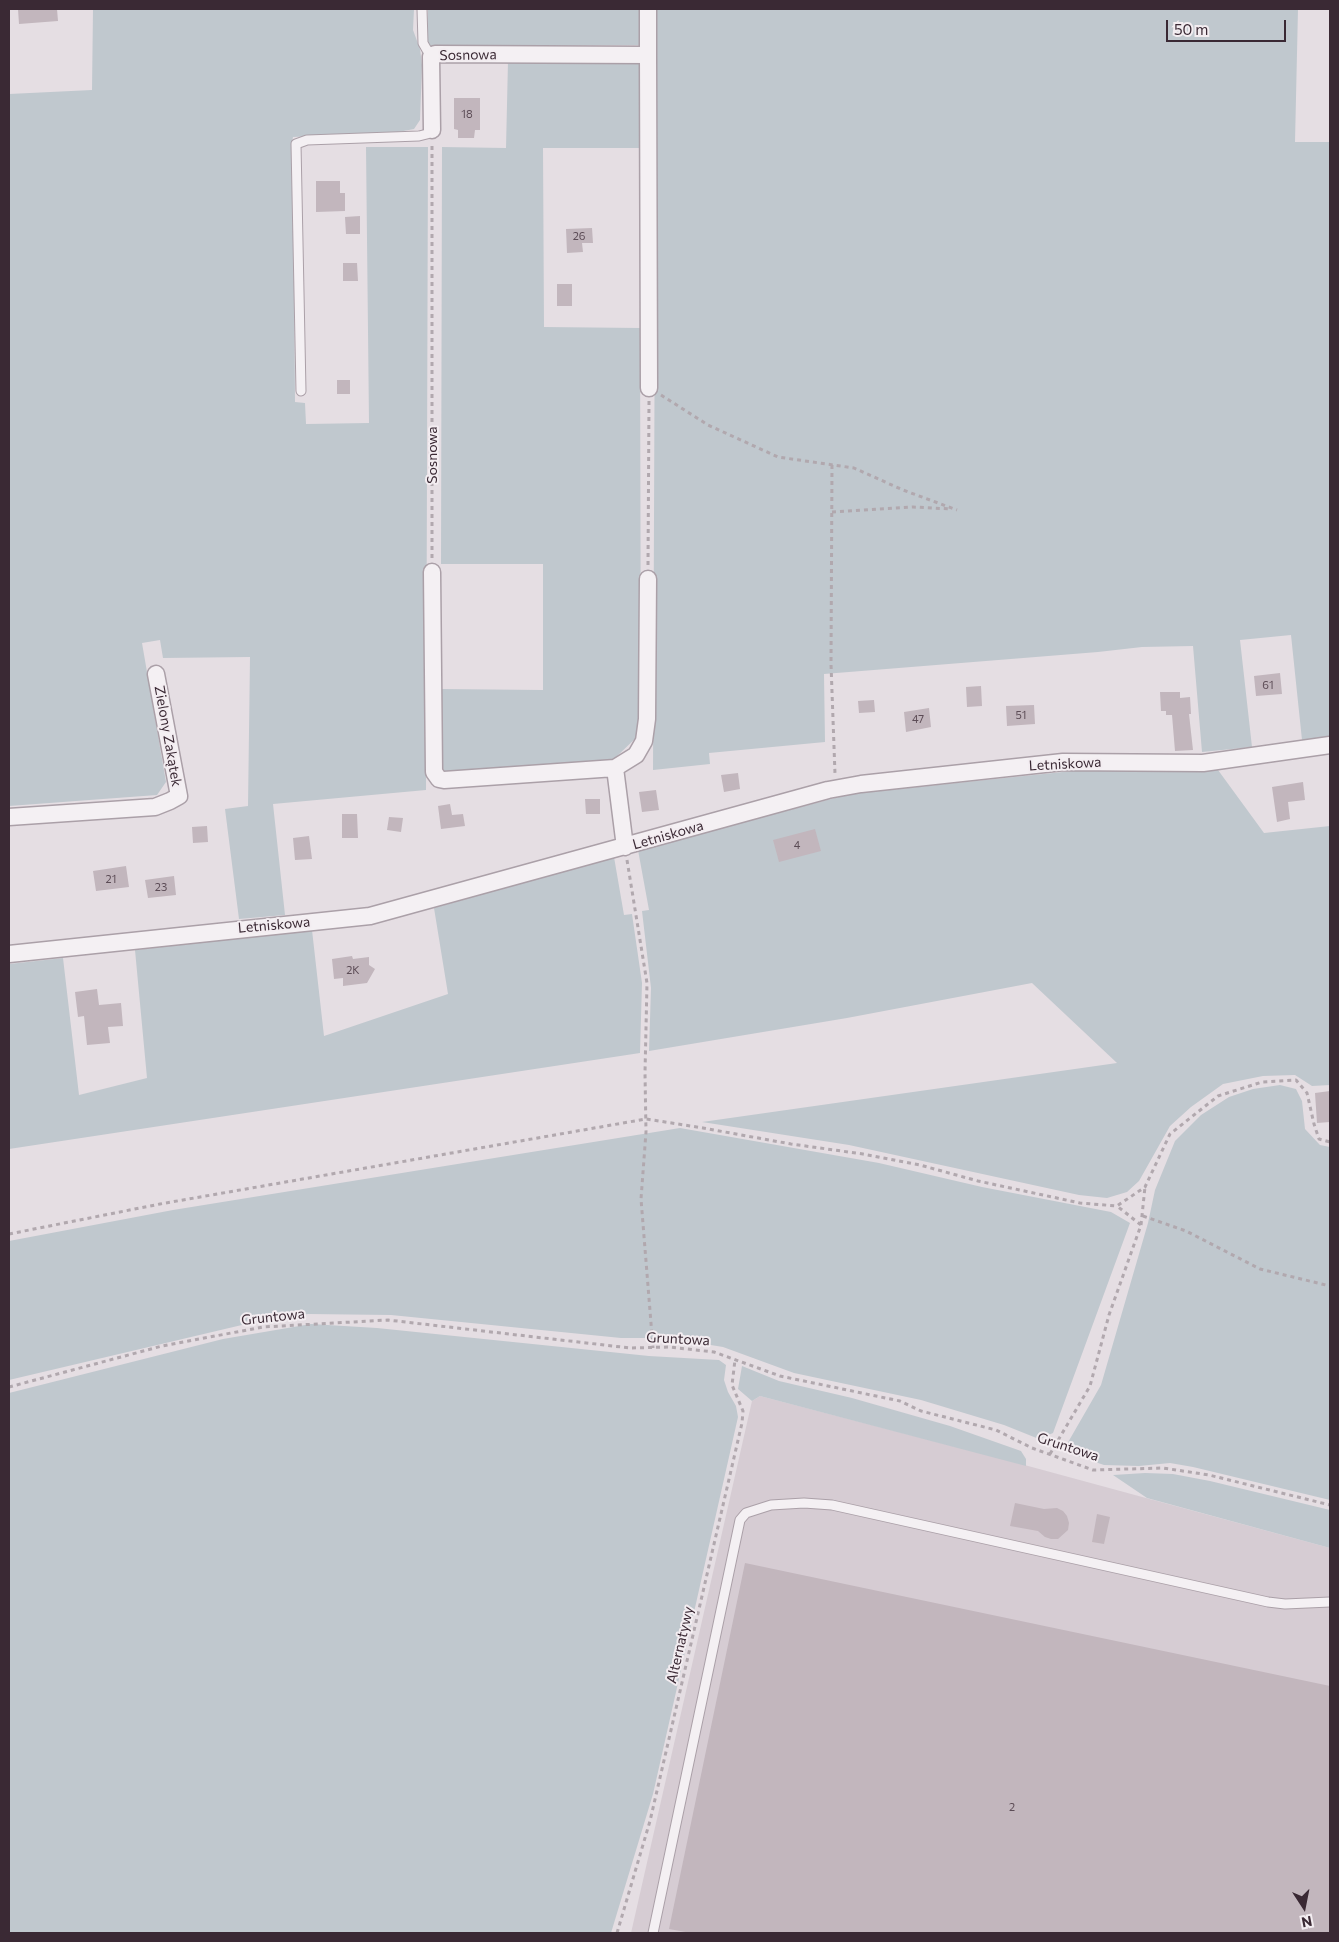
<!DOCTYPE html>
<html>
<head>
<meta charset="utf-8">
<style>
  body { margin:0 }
  #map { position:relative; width:1339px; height:1942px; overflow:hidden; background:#e5dee3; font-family:Commissioner,sans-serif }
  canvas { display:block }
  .frame { position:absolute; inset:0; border:10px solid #3a2934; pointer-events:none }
  .north { position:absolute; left:1279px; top:1882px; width:50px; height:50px; -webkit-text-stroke:4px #f3edf1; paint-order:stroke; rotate:169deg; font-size:14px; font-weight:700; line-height:20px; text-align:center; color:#3a2934 }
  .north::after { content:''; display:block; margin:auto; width:18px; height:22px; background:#3a2934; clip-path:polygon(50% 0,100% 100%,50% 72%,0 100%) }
  .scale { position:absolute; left:1166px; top:20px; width:120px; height:22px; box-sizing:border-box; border:2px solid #3a2934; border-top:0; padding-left:6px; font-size:15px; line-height:18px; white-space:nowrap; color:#3a2934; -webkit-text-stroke:4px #f3edf1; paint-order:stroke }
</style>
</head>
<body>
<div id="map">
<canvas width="1339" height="1942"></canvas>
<div class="frame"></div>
<div class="north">N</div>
<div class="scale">50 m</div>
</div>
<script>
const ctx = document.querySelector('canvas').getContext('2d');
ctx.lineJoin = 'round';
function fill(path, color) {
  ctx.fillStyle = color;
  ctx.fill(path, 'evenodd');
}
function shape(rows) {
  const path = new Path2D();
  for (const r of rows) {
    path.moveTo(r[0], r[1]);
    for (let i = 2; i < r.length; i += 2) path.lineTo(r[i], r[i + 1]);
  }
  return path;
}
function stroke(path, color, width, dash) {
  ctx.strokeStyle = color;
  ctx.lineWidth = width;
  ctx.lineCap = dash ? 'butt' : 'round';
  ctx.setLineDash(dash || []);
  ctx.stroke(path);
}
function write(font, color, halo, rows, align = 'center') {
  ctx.font = font + ' Commissioner,sans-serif';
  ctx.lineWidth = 4;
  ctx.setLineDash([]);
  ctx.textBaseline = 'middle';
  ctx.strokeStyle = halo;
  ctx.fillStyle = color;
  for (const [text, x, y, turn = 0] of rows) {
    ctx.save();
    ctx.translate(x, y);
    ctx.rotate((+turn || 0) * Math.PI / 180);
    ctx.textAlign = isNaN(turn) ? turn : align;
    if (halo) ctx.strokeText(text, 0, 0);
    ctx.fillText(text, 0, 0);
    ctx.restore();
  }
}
fill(shape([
  [760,1396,995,1457,1330,1548,1330,1933,631,1933,752,1401]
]), '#d6ccd3');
fill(shape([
  [93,9,414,9,413,30,420,49,422,65,420,120,414,129,398,132,293,137,291,146,294,275,295,402,305,403,306,424,369,423,366,147,428,147,426,790,273,804,285,915,239,919,225,809,248,806,250,657,163,658,160,640,142,643,166,782,157,795,9,806,9,94,92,90],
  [428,9,641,9,641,45,427,46],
  [656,9,1298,9,1295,142,1330,142,1330,736,1302,740,1291,635,1240,640,1252,747,1202,752,1193,646,1142,647,1098,652,824,674,825,742,709,753,710,764,653,770],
  [642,60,640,148,543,148,544,327,640,328,641,733,613,760,447,773,441,767,440,689,543,690,543,564,441,564,442,147,506,148,508,61],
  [1082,770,1209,771,1218,770,1264,833,1330,826,1330,1085,1312,1086,1295,1075,1263,1076,1223,1084,1191,1107,1170,1126,1139,1181,1127,1192,1107,1198,1079,1195,849,1145,702,1122,1117,1063,1032,983,847,1018,649,1051,651,988,642,911,649,910,638,850,850,794],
  [614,857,624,915,632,914,642,983,640,1053,9,1149,9,964,63,958,79,1095,147,1078,135,950,312,930,324,1036,448,994,434,908],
  [1280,1085,1296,1089,1302,1101,1305,1129,1320,1145,1330,1147,1330,1500,1193,1467,1170,1463,1139,1466,1104,1465,1063,1451,1101,1385,1148,1223,1155,1190,1175,1141,1201,1115,1229,1097,1253,1089],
  [680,1128,879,1163,982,1187,1111,1212,1130,1223,1053,1433,1039,1439,1004,1425,921,1400,794,1373,723,1347,668,1338,621,1338,391,1315,308,1314,263,1320,9,1380,9,1241,173,1210],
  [311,1324,377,1328,649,1356,719,1360,726,1365,724,1380,728,1392,736,1406,738,1417,653,1794,611,1933,9,1933,9,1393,223,1339],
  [742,1366,779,1381,852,1398,950,1426,1021,1451,1026,1459,1026,1466,760,1396,752,1401,738,1389],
  [1145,1473,1173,1474,1210,1481,1330,1510,1330,1548,1147,1498,1113,1475]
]), '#c0c8ce');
fill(shape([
  [18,9,57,9,58,21,19,24],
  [454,98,480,98,480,130,475,130,474,138,458,138,458,130,454,129],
  [316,181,340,181,340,193,345,193,345,211,316,212],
  [360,216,360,234,346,234,345,217],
  [592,228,593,243,582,243,583,252,567,253,566,229],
  [343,263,357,263,358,281,343,281],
  [557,284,572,284,572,306,557,306],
  [337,380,350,380,350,394,337,394],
  [1280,673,1282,694,1256,696,1254,676],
  [981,686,982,706,967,707,966,687],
  [1160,692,1180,692,1180,698,1190,697,1191,714,1189,714,1193,750,1175,751,1172,715,1166,715,1166,711,1161,711],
  [874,700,875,712,859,713,858,701],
  [1034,705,1035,724,1007,726,1006,706],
  [929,708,931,727,906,732,904,712],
  [738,773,740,789,724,792,721,775],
  [1303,782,1305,800,1288,802,1290,819,1277,822,1272,787],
  [656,790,659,810,642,812,639,792],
  [585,799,600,799,600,814,586,814],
  [450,804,452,815,463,814,465,826,441,829,438,806],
  [342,814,357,814,358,838,342,838],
  [389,817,403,818,401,832,387,830],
  [207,826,208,842,193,843,192,827],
  [815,829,821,851,779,862,773,840],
  [309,836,312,859,295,860,293,838],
  [126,866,129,887,96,891,93,871],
  [174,876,176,895,148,898,145,880],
  [352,956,353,959,369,957,369,965,375,969,367,983,343,986,343,978,334,979,332,959],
  [97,989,99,1005,121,1003,123,1026,108,1027,110,1043,87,1045,84,1016,78,1017,75,992],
  [1330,1091,1330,1122,1317,1123,1315,1093],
  [1015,1503,1044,1509,1057,1508,1063,1511,1067,1516,1069,1523,1068,1530,1058,1539,1051,1539,1045,1537,1038,1531,1010,1526],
  [1097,1514,1110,1517,1104,1544,1092,1542],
  [745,1563,1330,1686,1330,1933,691,1933,669,1929]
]), '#c2b6bd');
const service = shape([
  [422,9,423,43,427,50,435,54],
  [301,391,296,144,307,140,419,136,427,134,432,130],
  [653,1933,740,1520,746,1513,771,1505,804,1503,832,1505,1268,1602,1285,1604,1330,1602]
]);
const minor = shape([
  [648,55,648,9],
  [432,130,431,57,435,54,648,55,649,388],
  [432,572,434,772,439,779,444,780,615,768,636,755,644,741,647,719,648,579],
  [615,768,625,847],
  [9,817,155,807,170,801,179,796,156,674],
  [9,954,370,916,828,790,861,784,1063,762,1203,763,1330,745]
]);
stroke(service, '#aba0a8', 11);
stroke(minor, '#aba0a8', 19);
stroke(shape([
  [661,395,708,425,778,457,854,468,903,490,957,510],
  [832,465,831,664,835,774],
  [832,512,913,507,951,509],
  [432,558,432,145],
  [648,565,649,401],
  [627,860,647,983,645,1073,646,1132,641,1199,653,1348],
  [1143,1216,1186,1231,1260,1269,1330,1286],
  [1141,1225,1145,1187],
  [9,1234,160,1204,646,1119,703,1128,791,1144,863,1154,920,1165,978,1181,1080,1203,1117,1206,1145,1187,1170,1134,1218,1096,1262,1082,1296,1080,1307,1093,1314,1124,1319,1139,1330,1142],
  [9,1387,162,1346,263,1327,388,1320,630,1348,669,1347,714,1352,780,1376,900,1401,921,1411,996,1430,1032,1448,1093,1470,1163,1468,1209,1475,1330,1505],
  [1050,1454,1090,1386,1109,1315,1141,1225,1117,1206],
  [617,1933,650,1821,742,1423,743,1411,732,1385,735,1360]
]), '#b1a8ae', 3, [4, 4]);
stroke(service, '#f4f0f3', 9);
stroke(minor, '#f4f0f3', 16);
write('11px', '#5c4c56', null, [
  ["18",467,114],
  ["26",579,236],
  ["61",1268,685],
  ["51",1021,715],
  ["47",918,719],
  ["4",797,845],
  ["21",111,879],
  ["23",161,887],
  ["2K",353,970],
  ["2",1012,1807]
]);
write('14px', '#3a2934', '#f3edf1', [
  ["Sosnowa",468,55,-1],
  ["Sosnowa",432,455,-90],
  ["Zielony Zakątek",168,736,80],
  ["Letniskowa",1065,764,-3],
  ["Letniskowa",668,835,-16],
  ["Letniskowa",274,925,-5],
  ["Gruntowa",273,1317,-6],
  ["Gruntowa",678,1339,3],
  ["Gruntowa",1068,1447,18],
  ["Alternatywy",680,1645,-77]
]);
</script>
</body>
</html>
